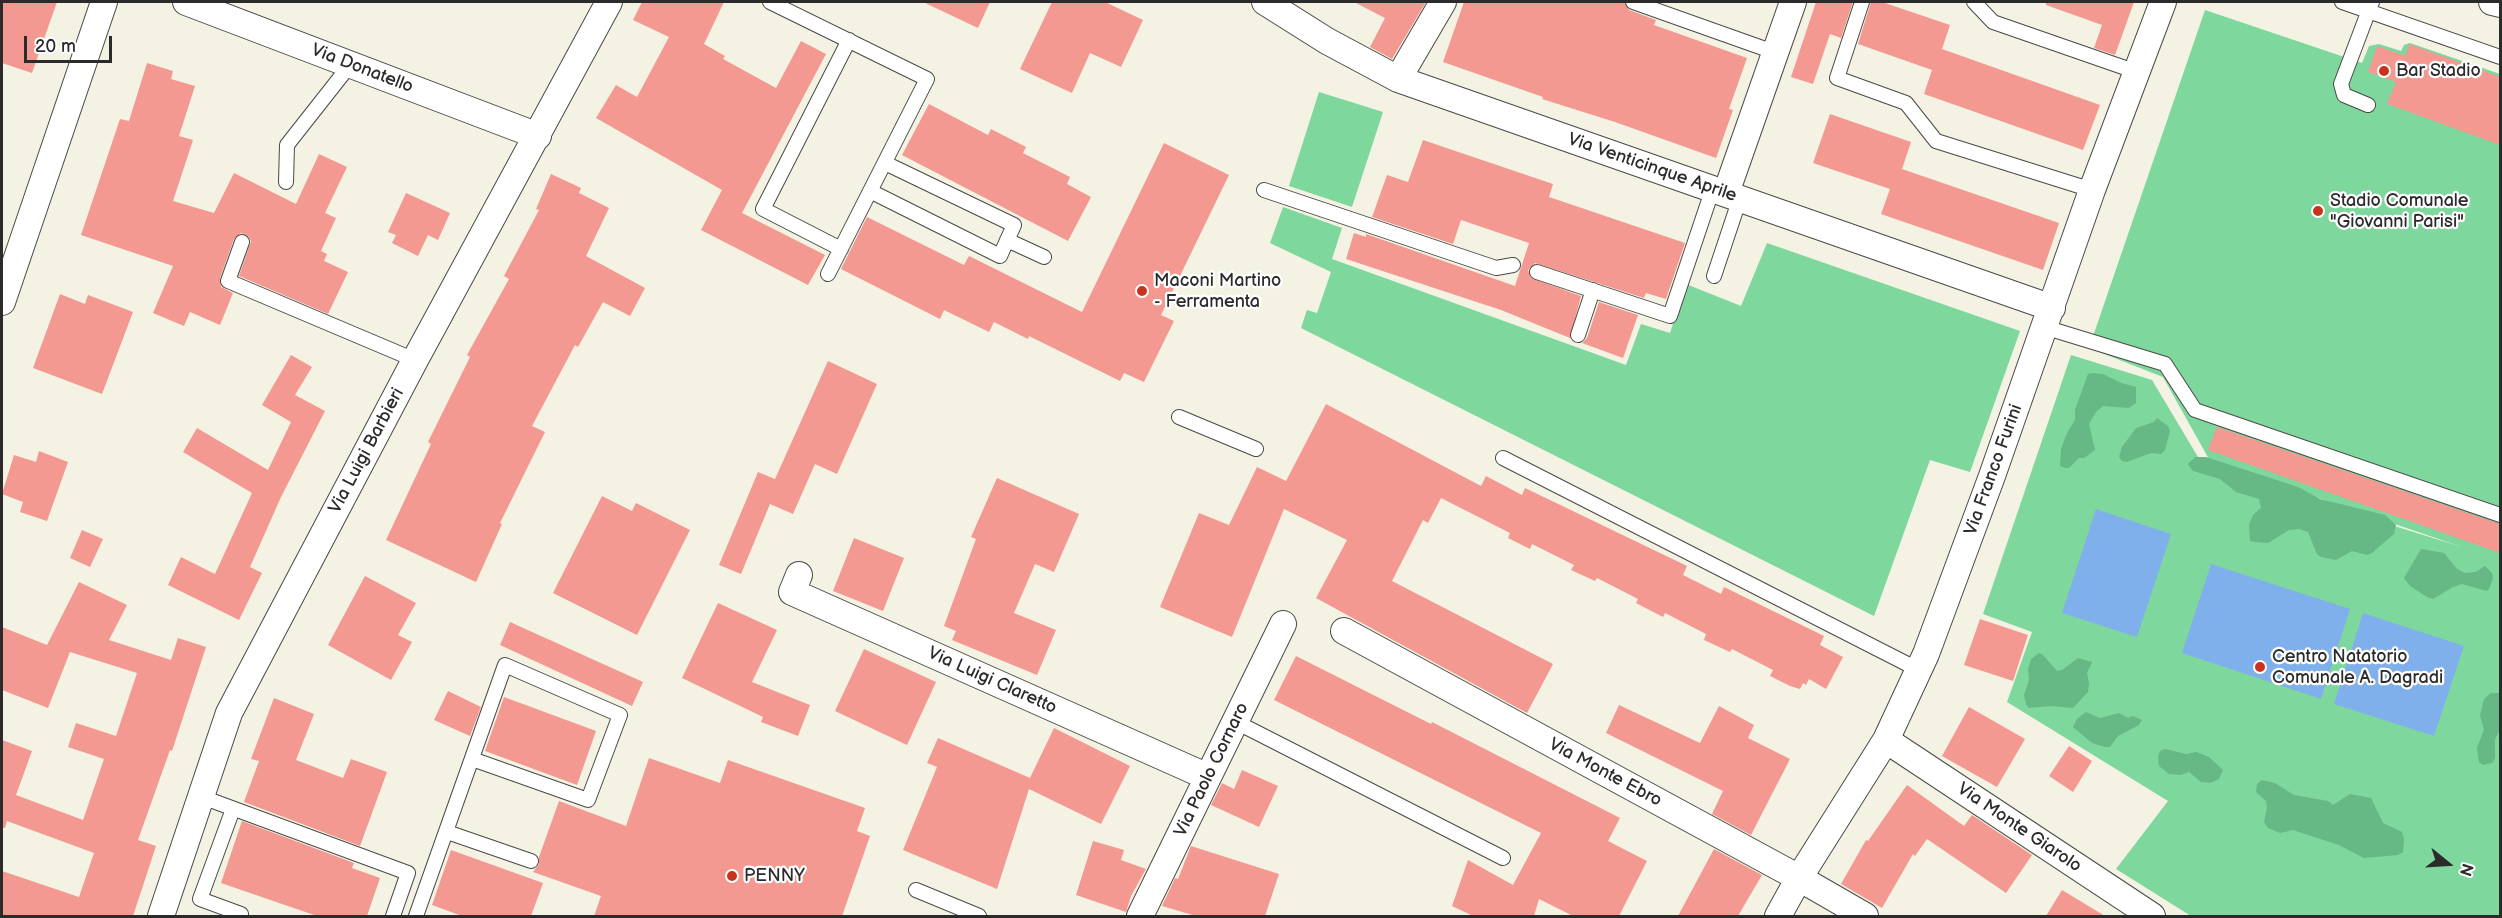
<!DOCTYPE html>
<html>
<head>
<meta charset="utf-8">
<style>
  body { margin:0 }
  #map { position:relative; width:2502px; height:918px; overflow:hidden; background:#f4f2e2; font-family:"Balsamiq Sans",sans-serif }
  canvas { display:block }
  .frame { position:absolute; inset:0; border:3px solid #2b2b2b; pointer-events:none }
  .north { position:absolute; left:2418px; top:834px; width:60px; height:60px; -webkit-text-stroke:4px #fff; paint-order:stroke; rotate:108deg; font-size:16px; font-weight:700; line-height:24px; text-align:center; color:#2b2b2b }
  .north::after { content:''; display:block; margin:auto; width:21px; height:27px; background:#2b2b2b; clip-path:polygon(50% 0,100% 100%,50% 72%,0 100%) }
  .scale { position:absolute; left:24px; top:36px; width:88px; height:27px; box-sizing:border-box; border:3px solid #2b2b2b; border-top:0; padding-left:8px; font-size:18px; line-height:21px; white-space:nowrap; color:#2b2b2b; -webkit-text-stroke:4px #fff; paint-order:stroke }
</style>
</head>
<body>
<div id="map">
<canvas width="2502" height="918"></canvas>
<div class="frame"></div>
<div class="north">N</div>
<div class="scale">20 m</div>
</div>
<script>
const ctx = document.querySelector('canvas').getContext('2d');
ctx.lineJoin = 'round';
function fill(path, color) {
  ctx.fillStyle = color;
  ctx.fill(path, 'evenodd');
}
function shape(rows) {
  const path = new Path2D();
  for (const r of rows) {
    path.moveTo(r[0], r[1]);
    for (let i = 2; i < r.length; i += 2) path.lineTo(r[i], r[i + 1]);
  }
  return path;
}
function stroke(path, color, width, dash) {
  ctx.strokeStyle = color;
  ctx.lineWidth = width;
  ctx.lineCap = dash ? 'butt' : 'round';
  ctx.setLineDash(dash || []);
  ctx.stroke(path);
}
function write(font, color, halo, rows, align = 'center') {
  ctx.font = font + ' "Balsamiq Sans",sans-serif';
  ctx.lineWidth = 4.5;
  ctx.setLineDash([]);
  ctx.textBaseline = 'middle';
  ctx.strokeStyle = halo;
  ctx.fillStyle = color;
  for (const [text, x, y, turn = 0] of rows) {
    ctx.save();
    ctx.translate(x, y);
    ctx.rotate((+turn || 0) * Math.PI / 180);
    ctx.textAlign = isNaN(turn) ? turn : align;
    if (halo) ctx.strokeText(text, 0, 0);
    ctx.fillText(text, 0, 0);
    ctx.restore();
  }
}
fill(shape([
  [2205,10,2362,63,2369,46,2379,44,2401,51,2404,45,2410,43,2500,74,2500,916,2191,916,2116,869,2168,801,2007,702,2032,632,1983,614,2071,355,2152,380,2204,467,2462,547,2210,461,2163,377,2089,348],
  [1319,92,1383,112,1352,207,1289,186],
  [1283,207,1342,228,1332,259,1626,365,1641,324,1670,333,1686,284,1741,306,1767,243,2020,331,1970,472,1930,460,1874,616,1301,328,1307,310,1317,313,1331,272,1270,243]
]), '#7ed79c');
fill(shape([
  [2093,373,2103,374,2121,383,2136,387,2136,403,2129,408,2103,406,2096,412,2089,424,2095,450,2084,458,2079,458,2069,468,2065,468,2060,466,2061,449,2067,433,2075,420,2075,410,2088,374],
  [2157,418,2168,426,2170,431,2165,450,2161,454,2151,453,2127,462,2122,461,2119,457,2122,447,2136,428,2154,422],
  [2195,457,2206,457,2298,487,2320,499,2385,515,2396,525,2394,534,2372,553,2367,555,2352,551,2336,560,2321,557,2317,554,2308,532,2299,529,2289,530,2268,543,2254,542,2250,541,2249,525,2253,515,2261,508,2259,499,2236,492,2220,479,2193,471,2188,464],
  [2421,549,2444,553,2457,569,2465,573,2476,572,2485,566,2492,573,2493,578,2490,587,2487,591,2462,584,2453,587,2433,599,2427,597,2410,586,2404,578],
  [2039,653,2043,655,2057,671,2062,670,2078,658,2092,662,2087,673,2089,683,2088,692,2073,708,2051,706,2029,708,2026,704,2024,695,2029,680,2028,669,2031,659],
  [2491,693,2500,693,2500,730,2495,739,2495,758,2492,763,2483,765,2479,762,2477,748,2484,730,2480,715,2484,699],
  [2086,712,2100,718,2119,713,2128,718,2133,716,2142,720,2139,725,2118,736,2110,747,2105,747,2092,743,2073,727,2077,719],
  [2165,749,2186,754,2196,752,2209,757,2223,770,2219,779,2210,783,2201,782,2189,772,2180,775,2169,774,2159,766,2158,756,2160,751],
  [2262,780,2275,783,2294,795,2328,801,2333,805,2350,794,2371,798,2383,823,2402,832,2404,839,2403,852,2398,855,2364,858,2339,845,2293,830,2280,833,2268,828,2264,822,2267,808,2266,801,2256,792,2257,784]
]), '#66b884');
fill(shape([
  [2096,509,2171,534,2137,637,2062,613],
  [2211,564,2350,609,2321,699,2182,653],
  [2363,613,2464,646,2434,736,2334,704]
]), '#80b0eb');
fill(shape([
  [2,2,57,2,32,73,2,63],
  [642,2,724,2,704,44,725,56,723,59,776,88,801,41,826,54,742,213,825,255,808,285,701,230,722,190,596,118,616,85,637,97,669,37,633,20],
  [923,2,990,2,978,28],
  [1052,2,1105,2,1143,20,1121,67,1090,53,1072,93,1020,69],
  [1354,2,1426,2,1392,59,1370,47,1385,18],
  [1464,2,1624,2,1629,10,1656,20,1654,25,1747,58,1729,109,1733,110,1716,158,1615,122,1542,99,1543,97,1443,62],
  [1816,2,1853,2,1841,38,1830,34,1813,84,1791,77],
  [1871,2,1882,2,1950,25,1942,49,2100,105,2083,150,1924,94,1932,70,1858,44],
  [2046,2,2134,2,2115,55,2094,48,2102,25,2046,5],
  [2409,44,2500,77,2500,145,2387,104,2396,82,2368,72,2377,46,2405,56],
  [147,63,173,71,171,79,195,86,179,136,193,140,173,201,214,213,234,173,296,204,319,154,347,167,325,213,336,218,321,251,327,254,324,261,348,272,328,314,239,276,251,241,248,236,241,233,234,239,220,278,221,287,233,293,220,325,190,312,184,326,153,313,173,266,81,235,120,119,129,121],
  [929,104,988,135,991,129,1026,147,1023,153,1070,177,1067,184,1091,197,1068,241,902,155],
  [1830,114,1911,142,1902,169,2059,223,2043,270,1881,214,1890,189,1813,163],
  [1423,140,1553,184,1549,197,1685,243,1666,299,1646,293,1644,298,1535,263,1528,270,1531,278,1581,296,1570,338,1501,310,1346,259,1354,233,1366,237,1366,234,1515,286,1529,243,1461,220,1453,244,1372,217,1387,175,1408,182],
  [1164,143,1229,175,1161,315,1174,321,1144,382,1124,373,1120,381,1029,336,1028,339,994,322,989,332,944,310,940,319,841,269,867,217,964,265,969,256,1082,312],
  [551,174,581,188,579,193,609,208,586,256,645,288,630,316,603,302,578,347,575,345,532,426,545,432,500,523,502,524,476,582,386,540,431,444,428,442,470,357,467,355,509,279,504,276,539,210,536,209],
  [406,193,450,213,438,240,428,235,418,256,392,243,396,235,388,232],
  [60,294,85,304,88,295,133,312,102,394,33,368],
  [1599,302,1638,315,1623,358,1582,343,1587,338],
  [291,355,312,367,295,395,325,411,281,497,250,567,262,573,239,620,168,585,181,557,215,574,252,493,183,452,197,428,268,470,291,422,262,405],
  [828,361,877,384,837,474,815,464,793,514,770,504,741,574,719,565,758,472,775,479],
  [1326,404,1481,486,1486,476,1522,495,1525,488,1687,566,1683,575,1721,594,1724,587,1824,636,1820,645,1843,657,1826,689,1809,679,1806,685,1803,683,1800,689,1790,686,1770,676,1773,670,1732,649,1730,652,1704,640,1706,634,1665,613,1663,617,1636,603,1638,599,1597,578,1595,581,1571,570,1574,565,1532,544,1530,549,1508,538,1510,533,1441,498,1428,523,1423,520,1392,581,1553,664,1527,713,1316,598,1347,540,1284,509,1232,637,1160,607,1199,513,1229,525,1257,467,1286,481],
  [2217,427,2500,524,2500,553,2208,450],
  [39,451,68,462,47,521,20,512,23,502,2,494,14,455,36,462],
  [997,478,1079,514,1054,572,1035,564,1014,613,1056,630,1037,675,952,640,956,631,944,626,976,539,971,537],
  [602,496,632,511,636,503,690,530,637,635,553,593],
  [82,530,103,539,90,567,70,558],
  [854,538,904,558,883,611,833,591],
  [365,576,416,603,398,635,412,642,391,680,328,645],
  [79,582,127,605,109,640,171,660,178,638,206,647,172,751,170,750,138,840,156,846,133,916,2,916,2,871,79,897,94,853,7,821,5,828,2,827,2,740,32,751,16,795,83,820,104,759,68,747,76,723,116,736,137,673,70,652,48,708,2,690,2,627,47,645],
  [718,603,777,630,752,682,810,705,798,736,761,722,763,717,682,678],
  [1980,619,2028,635,2013,681,1964,665],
  [510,622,643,682,632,706,500,645],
  [864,649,936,682,907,745,835,711],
  [1296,656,1431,724,1432,722,1620,818,1608,841,1647,861,1619,916,1573,916,1539,899,1534,916,1473,916,1452,906,1468,860,1513,885,1541,833,1274,700],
  [448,691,481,707,470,736,434,720],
  [504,697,596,731,577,785,485,751],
  [274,698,314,714,296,760,343,778,351,759,387,772,360,846,244,802,259,761,251,759],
  [1619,705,1700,743,1719,706,1754,725,1748,738,1790,759,1751,835,1712,814,1723,791,1606,733],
  [1969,707,2025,739,1997,787,1942,756],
  [1054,728,1130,766,1101,824,1029,789,997,889,903,850,937,767,927,763,938,738,1030,778],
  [2069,746,2092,761,2073,792,2049,776],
  [649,758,720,783,728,760,865,808,857,831,870,836,842,916,594,916,601,896,533,872,539,864,539,857,559,801,626,826],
  [1242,770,1278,786,1259,827,1211,805,1222,783,1234,789],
  [1907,785,1964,826,1972,815,2032,855,2006,893,1927,839,1915,856,1913,854,1882,908,1841,884,1866,840,1868,841],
  [242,821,354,863,352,868,380,878,367,916,317,916,221,883],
  [1093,841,1124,850,1121,860,1146,869,1131,896,1126,912,1076,895],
  [1191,846,1279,874,1265,916,1196,916,1162,906,1175,878,1178,879],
  [1714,849,1762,875,1738,916,1678,916],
  [451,850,543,883,531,916,462,916,432,905],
  [2062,890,2105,916,2046,916]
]), '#f39991');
const lane = shape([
  [770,2,927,79,828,274],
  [1633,2,1774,52],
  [1862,2,1837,78,1906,103,1936,141,2092,190],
  [1974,2,1993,22,2137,72],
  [2342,2,2500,57],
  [2368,105,2344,95,2341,84,2372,2],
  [286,182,287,145,350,65],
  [1264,190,1496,268,1513,265],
  [870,191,1000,256,1014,225,885,163],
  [1007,240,1044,257],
  [242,242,228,281,415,360],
  [841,249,763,209,849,40],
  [1537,272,1670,316,1713,188],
  [1714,276,1740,198],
  [2044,327,2165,364,2195,410,2500,515],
  [1578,335,1593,290],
  [1179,417,1256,449],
  [1503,458,1919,670],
  [1236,722,1503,858],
  [202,797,408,873,393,916],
  [233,809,200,899,241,914],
  [447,832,531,861],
  [916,890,979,916],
  [416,916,505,665,620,715,588,800,472,759]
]);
const street = shape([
  [186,2,538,136],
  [1265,2,1327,41,1398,79,2052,308],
  [2492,2,2500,4],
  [1398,79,1443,2],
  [1726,193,1793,2],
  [2,302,104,2],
  [799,575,792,592,1208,777],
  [1344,631,1799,878,1865,916],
  [1886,740,2152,916],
  [161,916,229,713,415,360,609,2],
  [1140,916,1283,624],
  [1778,916,1799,878,1886,740,1926,654,1992,476,2092,190,2163,2]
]);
stroke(lane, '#494946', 16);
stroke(street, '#494946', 28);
stroke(lane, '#fff', 14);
stroke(street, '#fff', 26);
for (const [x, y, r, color] of [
  [2384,71,6,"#c8321e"],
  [2318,211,6,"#c8321e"],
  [1142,291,6,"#c8321e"],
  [2260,667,6,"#c8321e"],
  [732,876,6,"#c8321e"]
]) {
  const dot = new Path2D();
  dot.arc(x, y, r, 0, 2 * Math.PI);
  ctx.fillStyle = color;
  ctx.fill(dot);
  stroke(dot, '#fff', 2);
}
write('18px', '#2b2b2b', '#fff', [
  ["Via Donatello",362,69,21],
  ["Via Venticinque Aprile",1652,168,19],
  ["Via Luigi Barbieri",367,451,-62],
  ["Via Franco Furini",1994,470,-70],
  ["Via Luigi Claretto",992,681,24],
  ["Via Paolo Cornaro",1212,770,-64],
  ["Via Monte Ebro",1605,773,28],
  ["Via Monte Giarolo",2019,828,34]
]);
write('18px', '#2b2b2b', '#fff', [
  ["Bar Stadio",2396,71],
  ["Stadio Comunale",2330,201],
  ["\"Giovanni Parisi\"",2330,222],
  ["Maconi Martino",1154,281],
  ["- Ferramenta",1154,302],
  ["Centro Natatorio",2272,657],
  ["Comunale A. Dagradi",2272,678],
  ["PENNY",744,876]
], 'left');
</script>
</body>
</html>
